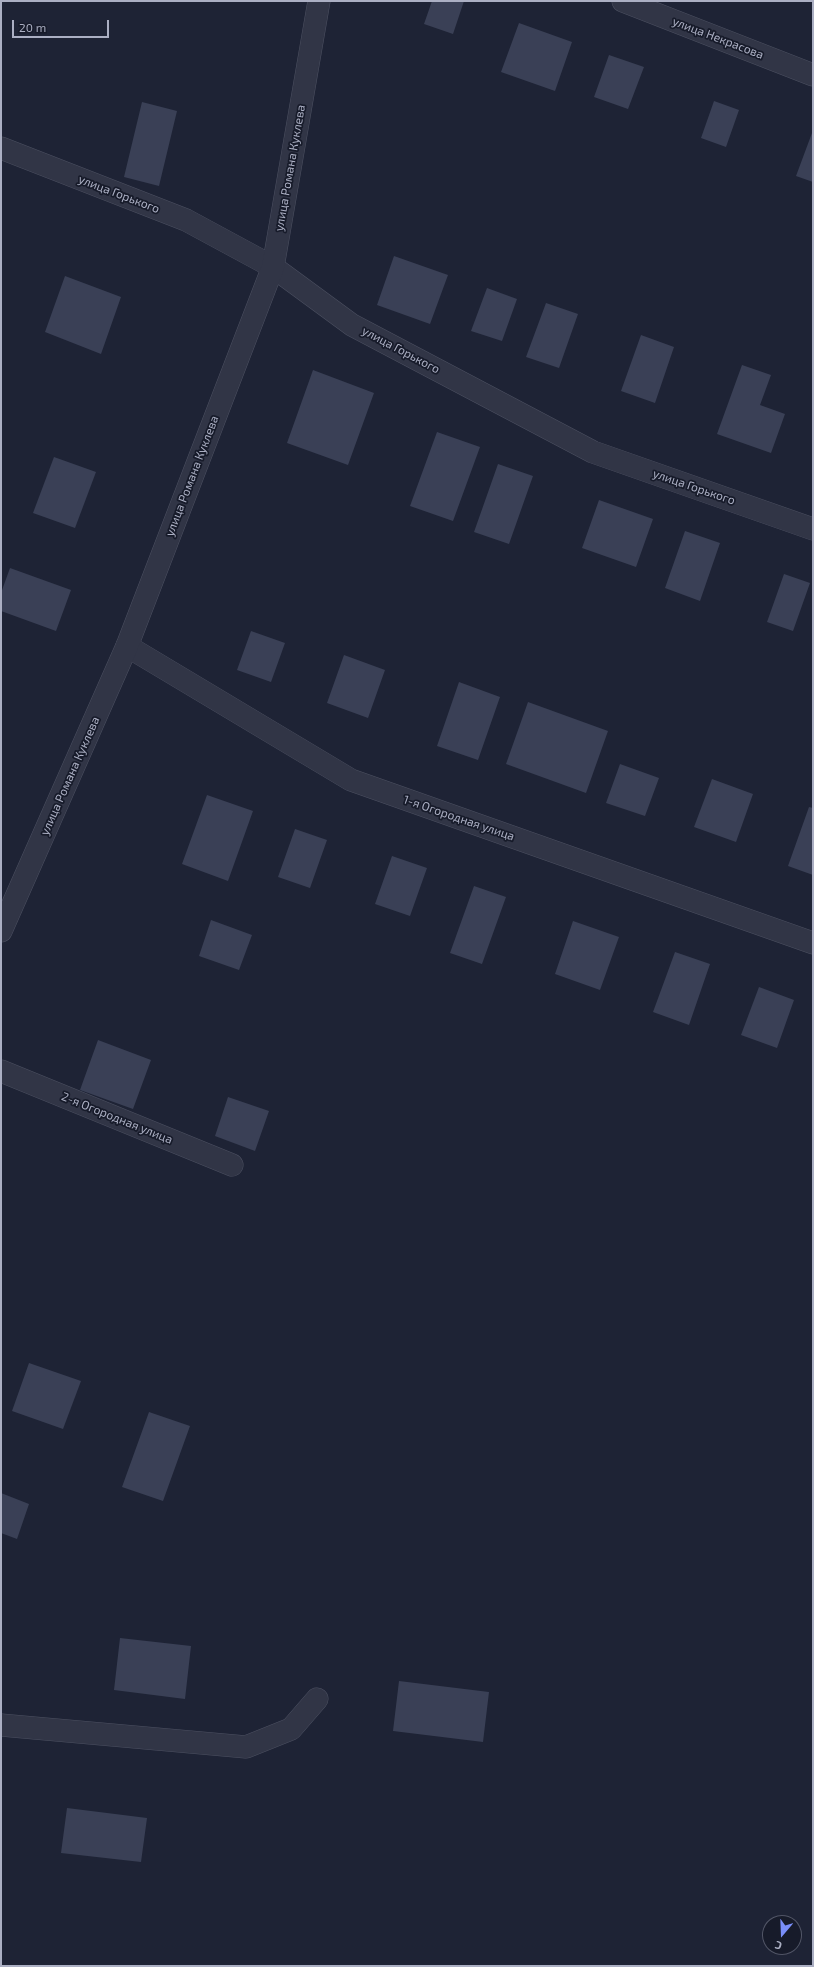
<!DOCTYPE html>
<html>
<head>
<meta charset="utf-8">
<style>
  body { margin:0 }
  #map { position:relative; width:814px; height:1967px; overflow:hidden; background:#1e2335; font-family:"Exo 2",sans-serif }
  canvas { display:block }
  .frame { position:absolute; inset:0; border:2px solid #abafc3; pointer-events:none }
  .north { position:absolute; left:762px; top:1915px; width:40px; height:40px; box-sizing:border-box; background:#171b2a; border:1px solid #525667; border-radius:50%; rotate:199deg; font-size:11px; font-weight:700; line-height:16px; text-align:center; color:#abafc3 }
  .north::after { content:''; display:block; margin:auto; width:14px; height:18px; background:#7a8ffa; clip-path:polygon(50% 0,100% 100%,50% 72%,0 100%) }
  .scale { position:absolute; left:12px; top:20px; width:97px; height:18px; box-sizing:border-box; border:2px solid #abafc3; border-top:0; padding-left:5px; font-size:12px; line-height:14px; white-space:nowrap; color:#abafc3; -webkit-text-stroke:3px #171b2a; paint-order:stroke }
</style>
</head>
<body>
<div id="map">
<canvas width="814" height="1967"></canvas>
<div class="frame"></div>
<div class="north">С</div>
<div class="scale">20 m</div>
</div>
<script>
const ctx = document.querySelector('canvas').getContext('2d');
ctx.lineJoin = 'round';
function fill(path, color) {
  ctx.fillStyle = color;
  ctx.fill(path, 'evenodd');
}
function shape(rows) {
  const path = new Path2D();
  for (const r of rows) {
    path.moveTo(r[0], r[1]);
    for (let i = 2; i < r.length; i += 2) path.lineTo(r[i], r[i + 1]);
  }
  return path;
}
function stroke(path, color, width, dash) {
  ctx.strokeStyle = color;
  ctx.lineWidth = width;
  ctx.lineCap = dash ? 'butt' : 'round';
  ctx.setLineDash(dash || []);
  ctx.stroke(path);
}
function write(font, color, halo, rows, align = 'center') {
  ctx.font = font + ' "Exo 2",sans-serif';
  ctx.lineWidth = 3.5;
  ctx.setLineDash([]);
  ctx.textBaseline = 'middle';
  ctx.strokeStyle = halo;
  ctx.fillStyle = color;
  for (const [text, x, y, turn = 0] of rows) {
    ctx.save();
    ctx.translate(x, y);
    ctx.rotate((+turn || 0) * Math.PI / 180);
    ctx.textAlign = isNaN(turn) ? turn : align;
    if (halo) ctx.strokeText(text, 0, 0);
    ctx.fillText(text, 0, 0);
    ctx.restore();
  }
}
fill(shape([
  [432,1,464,1,453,34,424,24],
  [519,23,572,42,555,91,501,72],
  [609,55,644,67,628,109,594,97],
  [714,101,739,110,726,147,701,138],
  [142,102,177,111,159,186,124,177],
  [812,133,813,133,813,182,796,176],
  [394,256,448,275,430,324,377,305],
  [65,276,121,297,101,354,45,332],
  [487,288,517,299,502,341,471,331],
  [546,303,578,314,559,368,526,357],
  [641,335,674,347,655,403,621,391],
  [742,365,771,375,760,405,785,414,771,453,717,434],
  [313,370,374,393,348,465,287,443],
  [437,432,480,447,453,521,410,506],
  [54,457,96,472,75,528,33,513],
  [498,464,533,476,509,544,474,532],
  [599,500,653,519,636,567,582,548],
  [685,531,720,543,700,601,665,588],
  [10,568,71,590,56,631,1,611,1,593],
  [784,574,810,583,793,631,767,622],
  [251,631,285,643,271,682,237,670],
  [344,655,385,670,368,718,327,703],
  [459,682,500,697,478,760,437,746],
  [528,702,608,731,586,793,506,764],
  [620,764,659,778,645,816,606,803],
  [712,779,753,794,736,842,694,827],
  [207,795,253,811,228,881,182,864],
  [809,807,813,808,813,875,788,866],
  [295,829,327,840,310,888,278,877],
  [392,856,427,868,410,916,375,904],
  [474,886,506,897,482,964,450,953],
  [211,920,252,935,239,970,199,956],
  [573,921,619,937,600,990,555,974],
  [675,952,710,964,689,1025,653,1012],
  [759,987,794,1000,777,1048,741,1035],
  [98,1040,151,1060,133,1109,80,1090],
  [228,1097,269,1111,255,1151,215,1136],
  [29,1363,81,1381,63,1429,12,1411],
  [149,1412,190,1426,163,1501,122,1487],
  [1,1493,29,1504,17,1539,1,1533],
  [120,1638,191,1646,185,1699,114,1690],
  [399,1681,489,1692,483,1742,393,1731],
  [67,1808,147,1818,141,1862,61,1853]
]), '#3a4056');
const minor = shape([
  [623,1,813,75],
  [1,148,186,220,273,267,352,325,593,452,813,529],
  [127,646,351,780,813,943],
  [1,1071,232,1165],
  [1,1725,246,1747,291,1729,317,1699]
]);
const tertiary = shape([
  [1,931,127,646,273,267,319,1]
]);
stroke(minor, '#4c5061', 23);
stroke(tertiary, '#4c5061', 23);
stroke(minor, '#313546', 22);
stroke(tertiary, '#313546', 22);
write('12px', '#abafc3', '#171b2a', [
  ["улица Некрасова",718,38,21],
  ["улица Романа Куклева",290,168,-80],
  ["улица Горького",119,194,21],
  ["улица Горького",401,350,28],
  ["улица Романа Куклева",192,476,-69],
  ["улица Горького",694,487,19],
  ["улица Романа Куклева",70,776,-66],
  ["1-я Огородная улица",459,818,19],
  ["2-я Огородная улица",117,1118,22]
]);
</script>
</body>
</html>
